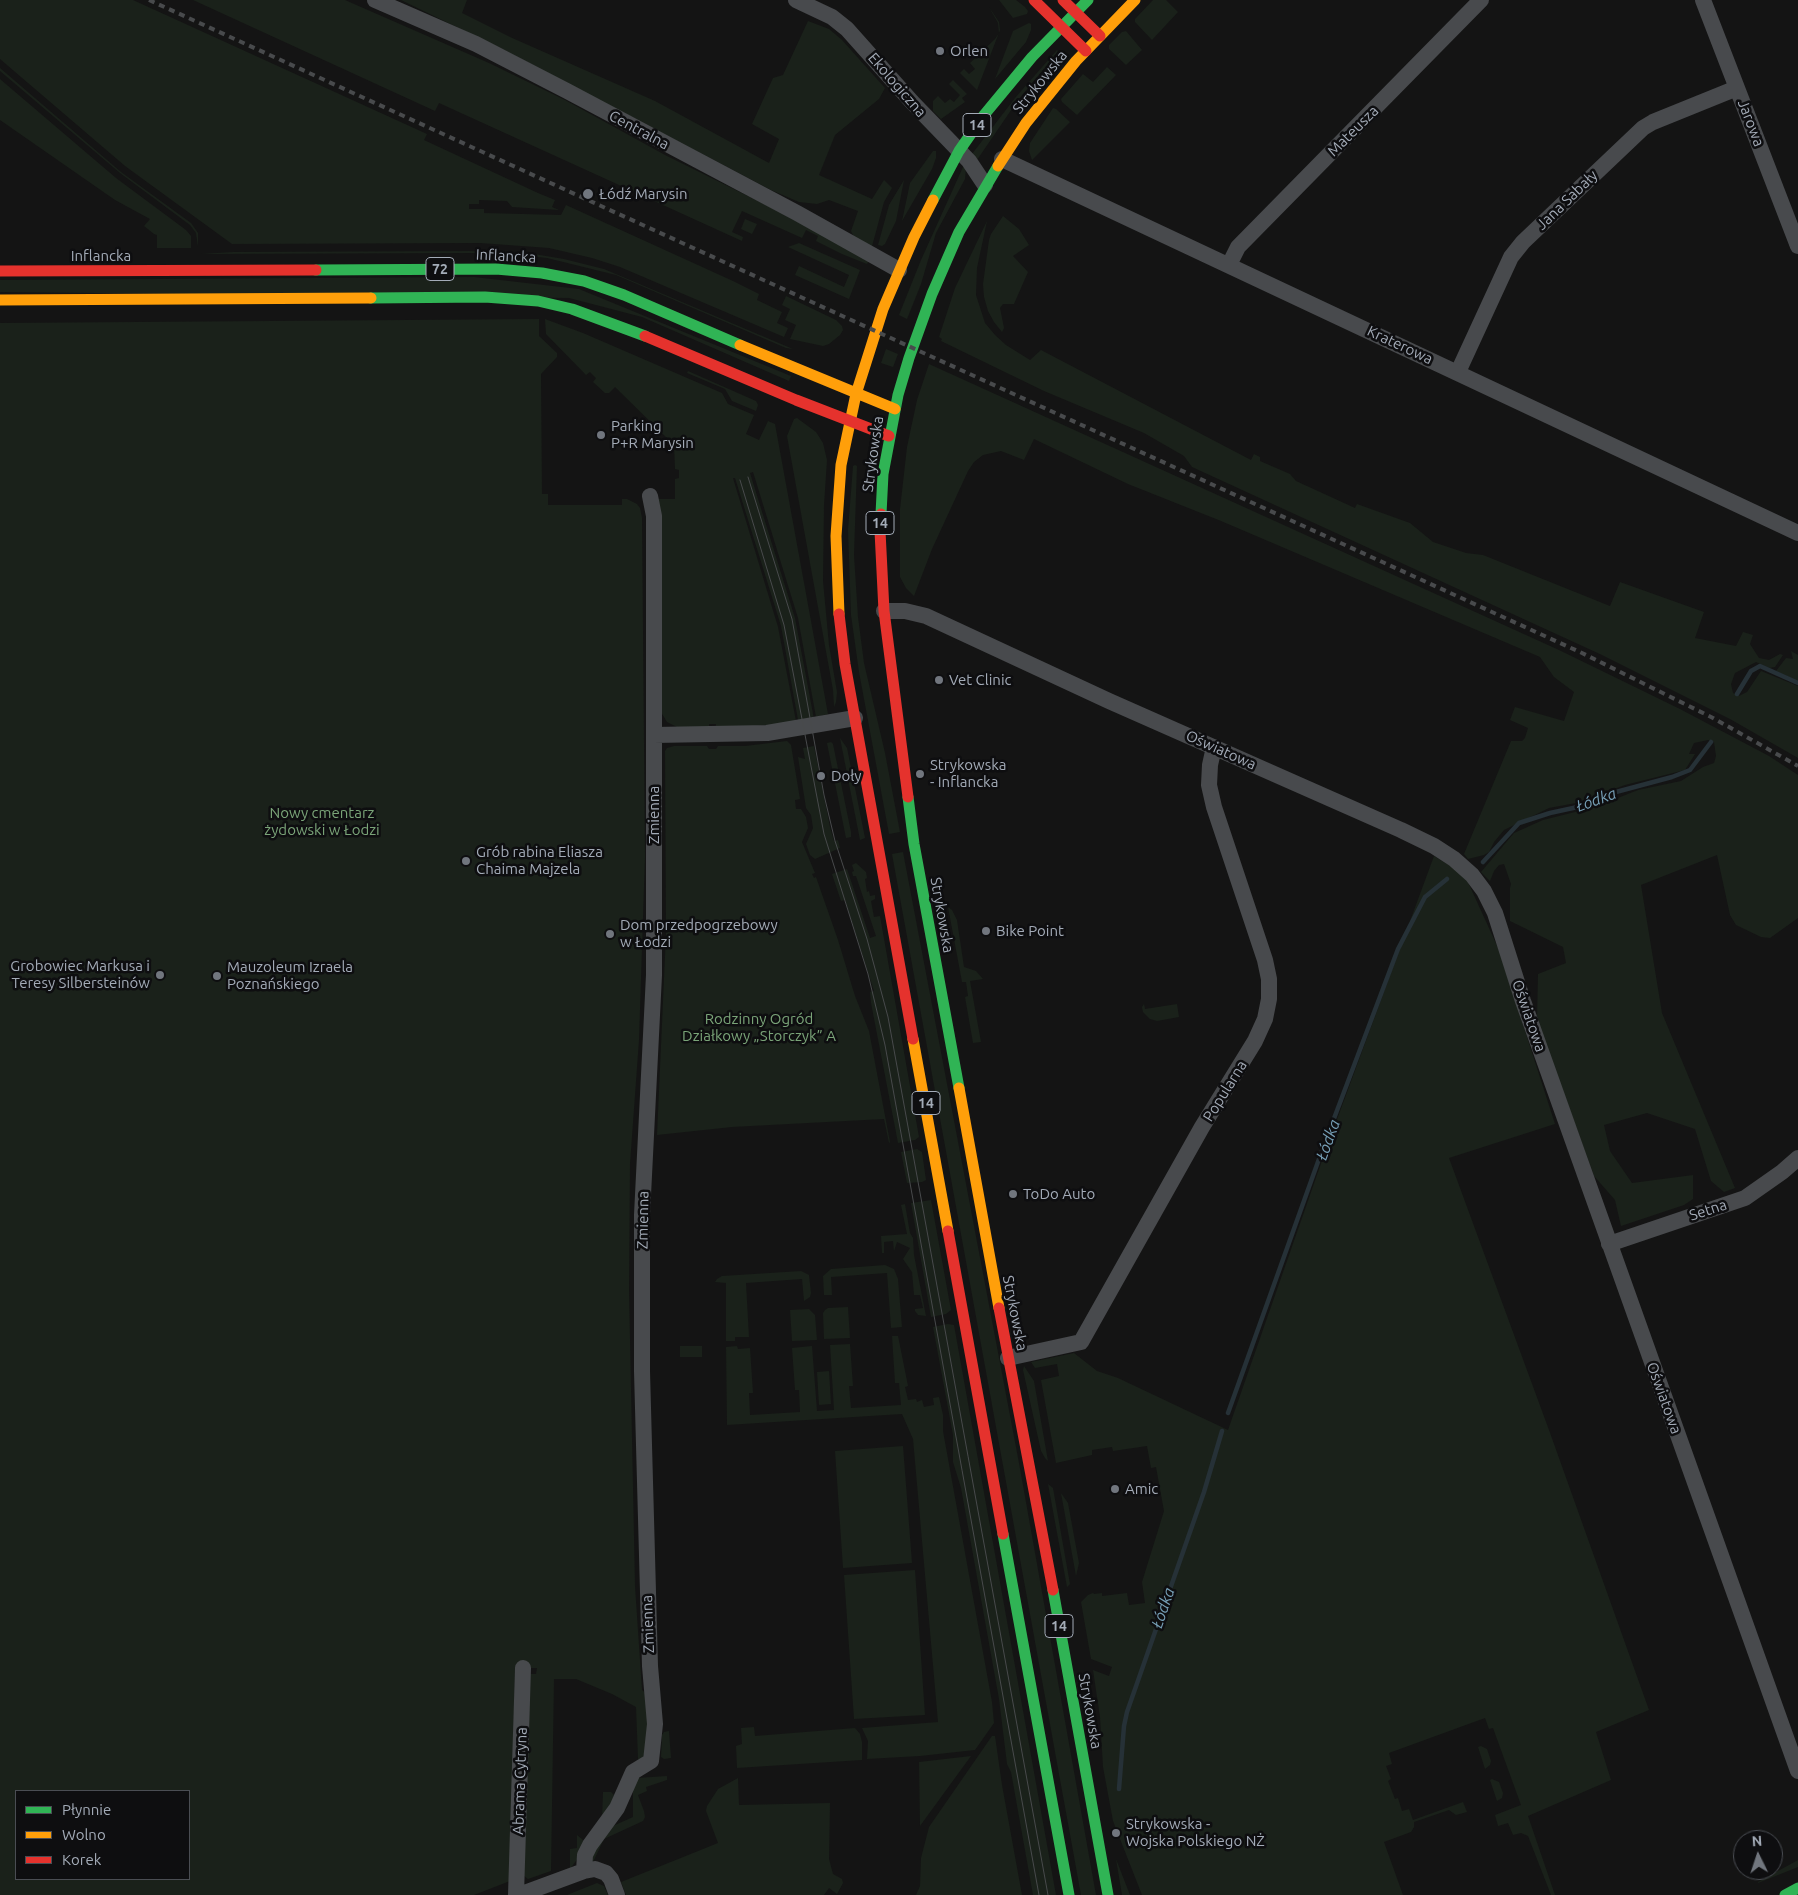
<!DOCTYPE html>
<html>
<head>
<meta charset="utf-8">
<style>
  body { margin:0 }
  #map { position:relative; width:1798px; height:1895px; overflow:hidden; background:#141414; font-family:Ubuntu,sans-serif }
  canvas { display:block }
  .legend { position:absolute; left:15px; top:1790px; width:175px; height:90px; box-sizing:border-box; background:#0e0e10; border:1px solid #4a4d53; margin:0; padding:6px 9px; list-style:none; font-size:15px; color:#a3abb7 }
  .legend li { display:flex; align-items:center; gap:10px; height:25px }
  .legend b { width:25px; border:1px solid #4a4d53 }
  .north { position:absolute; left:1733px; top:1830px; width:50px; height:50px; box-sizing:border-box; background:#0e0e10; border:1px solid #4a4d53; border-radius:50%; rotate:356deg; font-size:14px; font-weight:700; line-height:20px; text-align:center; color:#a3abb7 }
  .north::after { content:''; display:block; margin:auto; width:18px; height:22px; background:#71767e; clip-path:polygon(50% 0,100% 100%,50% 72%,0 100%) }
</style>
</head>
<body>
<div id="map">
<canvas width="1798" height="1895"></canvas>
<ul class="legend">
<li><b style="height:6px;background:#30b455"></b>Płynnie</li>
<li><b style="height:6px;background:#ff9f0a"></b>Wolno</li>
<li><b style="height:6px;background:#e5322d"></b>Korek</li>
</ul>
<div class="north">N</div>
</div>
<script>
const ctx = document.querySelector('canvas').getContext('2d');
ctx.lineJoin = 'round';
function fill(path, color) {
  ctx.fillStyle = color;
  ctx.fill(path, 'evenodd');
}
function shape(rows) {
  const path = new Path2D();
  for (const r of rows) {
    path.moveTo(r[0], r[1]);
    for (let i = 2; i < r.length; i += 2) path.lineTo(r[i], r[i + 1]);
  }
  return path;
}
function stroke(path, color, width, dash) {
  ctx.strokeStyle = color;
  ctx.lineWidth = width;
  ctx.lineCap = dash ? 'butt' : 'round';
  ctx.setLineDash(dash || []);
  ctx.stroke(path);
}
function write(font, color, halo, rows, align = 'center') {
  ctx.font = font + ' Ubuntu,sans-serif';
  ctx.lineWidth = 5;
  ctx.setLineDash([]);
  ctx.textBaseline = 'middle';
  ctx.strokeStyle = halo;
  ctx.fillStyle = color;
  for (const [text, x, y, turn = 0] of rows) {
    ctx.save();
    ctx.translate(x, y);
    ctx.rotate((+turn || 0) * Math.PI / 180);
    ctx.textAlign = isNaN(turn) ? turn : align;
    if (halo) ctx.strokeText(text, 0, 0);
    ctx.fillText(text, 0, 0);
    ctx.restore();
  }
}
fill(shape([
  [0,0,133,0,427,134,424,140,538,193,555,200,552,207,559,210,512,207,507,201,479,200,479,204,469,204,469,209,484,209,484,213,561,215,566,205,733,281,759,294,757,300,782,312,777,323,788,328,784,337,620,267,592,258,549,248,480,243,232,244,125,166,0,59],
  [193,0,345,0,489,63,565,100,665,155,768,206,869,260,867,264,842,254,816,241,818,236,806,230,802,238,742,211,732,232,743,237,742,241,439,103,435,111],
  [401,0,467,0,462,13,510,37,655,101,769,163,779,139,752,124,773,78,783,75,808,21,829,29,842,40,885,88,879,99,835,135,819,175,872,199,884,180,892,188,884,202,871,250,855,239,851,231,858,211,829,200,817,204,799,202,771,190,506,51],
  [999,0,1016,0,1025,7,1028,11,1027,14,1013,18],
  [1153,0,1166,0,1178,12,1152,40,1135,22,1135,19],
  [989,7,999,22,1000,30,977,90,960,73,964,69,969,74,975,69,970,63,995,39,999,33,998,23],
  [1029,23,1031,24,1031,30,1026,42,995,79,1013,31],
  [1126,31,1142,50,1126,65,1109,49,1109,45,1122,32],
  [1057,50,1058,52,1018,100,977,160,972,154,1015,98],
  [1107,67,1116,75,1077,115,1062,102,1061,99,1083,74,1093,82],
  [0,68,121,172,191,223,198,233,198,247,196,233,190,225,120,173,0,71],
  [0,79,116,178,186,230,191,236,191,248,157,248,157,235,154,234,144,226,150,219,115,200,0,120],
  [953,80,967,94,962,98,965,102,941,119,933,111,933,101,938,96,945,103,950,99,954,102,960,95,949,84],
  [1053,108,1056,109,1070,122,1032,160,1029,151,1030,143],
  [933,151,936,151,936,158,932,169,902,221,910,183],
  [963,167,966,168,965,179,936,233,921,284,907,319,899,315,921,260],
  [904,180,896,221,885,244,882,246,878,245,889,205],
  [1003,216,1019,229,1029,245,1013,256,1028,272,1014,304,1003,304,1000,308,1004,328,1002,332,994,322,988,311,984,297,983,284,989,240,991,234],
  [745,219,757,224,752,234,741,229],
  [987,221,977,268,976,295,985,323,995,335,1006,345,1030,360,1041,350,1251,460,1254,454,1260,457,1260,461,1290,474,1296,481,1355,508,1357,504,1410,523,1433,542,1466,553,1483,555,1610,606,1620,582,1704,612,1695,638,1736,646,1743,632,1753,635,1750,644,1759,658,1769,660,1780,654,1783,655,1775,667,1769,668,1756,662,1735,673,1731,684,1733,693,1739,696,1747,692,1761,671,1798,686,1798,758,1730,719,1602,655,1192,467,1184,456,1144,433,1044,391,941,341,942,339,939,337,955,288],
  [799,243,860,270,849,299,795,275,799,266,844,287,849,275,788,247],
  [469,251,534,254,564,259,604,269,793,349,786,348,616,275,547,258,519,255,472,253,201,254,233,252],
  [474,277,579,289,791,376,789,381,642,317,569,298,0,292,0,280],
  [786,296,836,320,842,326,843,330,840,335,829,344,823,346,790,339,796,325,785,320,790,309,782,305],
  [539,319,539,336,557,353,557,357,541,374,542,494,548,494,548,505,622,505,622,499,627,499,637,504,640,508,642,518,645,856,639,1040,630,1164,629,1290,635,1586,642,1690,649,1696,646,1754,641,1759,638,1759,636,1707,612,1694,576,1679,554,1679,551,1871,528,1879,524,1876,528,1674,536,1674,537,1668,515,1668,510,1881,474,1895,0,1895,0,323],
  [16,1791,189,1791,189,1879,16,1879],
  [545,319,583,333,722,393,728,404,754,415,746,434,759,440,768,421,775,424,828,714,816,717,798,618,753,472,750,473,795,618,814,719,799,723,716,729,716,724,709,724,709,729,679,728,667,722,661,712,658,499,675,499,675,479,679,478,679,470,675,469,674,445,615,387,609,393,605,393,593,382,596,378,590,372,586,375,546,334],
  [733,478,735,478,781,626,798,720,796,721,778,627],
  [886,349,898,354,893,367,881,363],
  [929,364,1559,650,1680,709,1769,756,1798,775,1798,918,1770,938,1761,937,1736,925,1730,915,1717,855,1641,885,1662,1013,1735,1188,1724,1192,1711,1181,1695,1129,1647,1113,1604,1125,1610,1151,1632,1183,1693,1175,1693,1199,1684,1205,1621,1226,1615,1200,1594,1176,1537,1020,1538,974,1566,963,1563,947,1510,921,1510,888,1511,884,1504,864,1499,865,1494,871,1490,881,1481,872,1514,833,1543,820,1595,807,1638,790,1681,781,1703,767,1714,763,1716,756,1714,742,1708,740,1694,743,1689,754,1695,754,1685,770,1625,785,1576,803,1549,808,1504,830,1494,842,1489,852,1484,855,1468,859,1464,854,1511,741,1522,741,1525,738,1528,728,1510,720,1515,707,1564,721,1574,692,1554,677,1540,657,1221,521,1128,484,1034,439,1024,460,1001,451,983,455,974,462,968,471,932,549,914,596,906,588,900,577,900,509,907,447,917,400],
  [688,371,756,401,758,405,756,411,732,401,725,389,687,373],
  [797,418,816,432,823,443,827,460,824,505,823,581,829,645,837,692,836,702,834,707,833,690,787,436,794,419],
  [855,465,857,466,854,555,858,617,864,663,885,753,900,832,889,834,859,672,851,615,848,530,853,466],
  [1791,651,1798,655,1798,681,1776,671,1786,658,1793,659],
  [840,738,847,748,865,838,860,840],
  [787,741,791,745,800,799,795,800,796,809,801,809,806,817,808,828,802,842,815,873,812,874,814,878,816,877,838,940,855,996,869,1031,890,1142,889,1143,884,1119,732,1127,657,1135,666,934,665,751,667,748,674,746,707,746,709,749,716,749,718,746,745,746],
  [831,742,833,744,851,832,851,837,846,838,827,743],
  [814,746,830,827,834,841,838,840,840,848,815,859,810,855,806,844,813,828,811,815,806,808,798,757,805,759,803,748],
  [903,852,1019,1463,1096,1895,1081,1895,892,854],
  [1434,856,1454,868,1467,880,1499,950,1555,1124,1449,1158,1549,1430,1649,1710,1596,1732,1611,1780,1528,1816,1555,1895,1551,1895,1528,1836,1521,1833,1513,1835,1508,1823,1498,1826,1495,1815,1521,1805,1493,1728,1489,1729,1485,1718,1389,1753,1392,1764,1386,1766,1391,1779,1388,1781,1395,1799,1398,1798,1402,1811,1409,1809,1413,1820,1463,1802,1467,1812,1456,1815,1449,1810,1414,1822,1414,1827,1411,1832,1384,1842,1403,1895,1142,1895,1113,1821,1103,1767,1100,1717,1093,1670,1109,1676,1112,1667,1091,1659,1081,1602,1088,1595,1093,1593,1094,1594,1102,1593,1102,1596,1127,1593,1129,1605,1145,1603,1142,1582,1164,1511,1156,1467,1151,1468,1147,1446,1113,1451,1112,1447,1092,1450,1092,1455,1056,1463,1041,1380,1059,1376,1057,1364,1035,1368,1031,1362,1074,1353,1097,1371,1118,1378,1228,1430,1325,1152],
  [856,863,866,872,867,878,865,879,867,892,869,891,870,896,875,895,875,899,871,901,874,917,880,916,919,1137,915,1140,898,1143,871,1003,870,992,874,991,845,900,841,901,832,874,847,869,870,938,876,936,856,876,853,876,852,872,854,871,852,865],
  [948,907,952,910,957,920,964,967,976,971,983,979,970,981,981,1042,973,1043,965,997,968,996,966,982,962,982],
  [1144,1004,1145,1009,1177,1004,1179,1017,1157,1021,1150,1019,1143,1012,1142,1007],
  [917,1149,922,1152,926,1180,922,1182,907,1183,901,1152],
  [931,1200,951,1310,946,1314,931,1317,911,1203],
  [905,1204,910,1233,913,1238,914,1255,926,1316,918,1315,915,1311,915,1309,923,1308,920,1295,914,1295,912,1272,903,1259,910,1248,897,1242,894,1251,893,1241,884,1242,884,1253,882,1253,881,1236,907,1234,901,1205],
  [885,1265,894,1269,898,1279,902,1327,891,1328,887,1273,831,1277,832,1295,824,1295,823,1276,831,1269],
  [801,1271,809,1275,811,1293,810,1297,804,1301,802,1279,746,1283,749,1337,735,1337,735,1341,726,1341,726,1283,715,1282,717,1279,722,1276],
  [848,1307,850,1338,824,1339,823,1313,825,1310,828,1308],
  [809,1309,815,1315,817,1340,792,1341,790,1310],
  [948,1324,954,1325,1056,1895,1033,1895,1011,1772,1007,1764,999,1699,961,1488,953,1462,953,1435,933,1327],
  [892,1336,898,1336,908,1386,905,1387,908,1400,916,1399,917,1402,922,1400,924,1407,934,1405,933,1398,939,1397,943,1415,943,1431,992,1702,994,1723,975,1750,920,1756,867,1759,868,1741,862,1728,938,1722,913,1439,902,1414,727,1425,726,1347,737,1346,738,1349,750,1348,753,1393,749,1393,750,1415,800,1412,799,1390,795,1390,792,1348,812,1346,817,1411,834,1410,830,1345,850,1344,853,1386,849,1386,851,1408,901,1405,899,1383,895,1383],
  [680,1346,702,1346,702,1357,680,1357],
  [1024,1366,1034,1381,1048,1461,1045,1458,1041,1451,1023,1370],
  [829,1371,831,1404,819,1405,817,1372],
  [903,1446,912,1563,843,1568,835,1451],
  [1048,1484,1053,1488,1070,1584,1067,1587],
  [1061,1493,1068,1503,1079,1563,1076,1576],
  [915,1570,925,1715,854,1719,844,1575],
  [754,1727,755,1736,855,1728,860,1734,862,1742,862,1760,737,1768,736,1746,742,1744,741,1728],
  [669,1731,671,1758,664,1759,661,1757,662,1735,664,1732],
  [992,1736,995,1736,1002,1785,1022,1895,916,1895,920,1886,921,1858,929,1827],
  [1481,1746,1487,1749,1491,1761,1490,1765,1485,1769,1478,1747],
  [971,1756,920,1826,919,1762],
  [667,1776,667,1780,646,1787,647,1791,638,1795,644,1811,645,1817,643,1821,604,1839,593,1862,589,1863,606,1829,633,1817,633,1783,637,1778],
  [738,1778,739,1805,830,1803,829,1859,833,1874,842,1879,843,1883,837,1894,829,1888,824,1895,626,1895,621,1882,718,1843,706,1811,707,1806,718,1789],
  [1492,1779,1499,1782,1503,1793,1502,1798,1497,1801,1490,1780],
  [603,1792,611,1792,614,1795,610,1807,602,1819],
  [577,1835,583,1840,582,1853,570,1869,570,1849,577,1848],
  [1116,1859,1130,1895,1122,1895],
  [1798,1860,1798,1867,1758,1883,1758,1882],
  [597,1883,604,1886,608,1895,567,1895]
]), '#1a211a');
stroke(shape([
  [1737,694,1751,671,1760,666,1798,683],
  [1483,862,1519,823,1550,813,1587,805,1616,792,1672,777,1690,770,1711,742],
  [1228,1413,1324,1145,1398,949,1425,897,1447,879],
  [1119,1789,1124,1726,1127,1712,1204,1492,1222,1431]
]), '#263137', 4.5);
stroke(shape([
  [375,0,476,44,567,91,797,213,899,270],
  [796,0,832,17,847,29,912,102,969,161,985,185],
  [1703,0,1798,246],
  [1002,159,1798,533],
  [1229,265,1238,247,1481,0],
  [1458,372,1511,257,1523,242,1643,128,1653,122,1737,88],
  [884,611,905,611,926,616,1109,701,1401,830,1434,846,1454,859,1472,875,1484,891,1495,913,1523,1001,1798,1771],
  [654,735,767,733,855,718],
  [1609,1244,1745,1198,1782,1172,1798,1158],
  [1008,1358,1081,1342,1202,1127,1255,1041,1265,1019,1269,999,1269,979,1265,960,1214,807,1209,785,1210,765,1214,747],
  [584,1871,585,1855,590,1845,617,1808,633,1772,651,1761,655,1724,650,1666,642,1371,642,1215,654,975,654,516,650,496],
  [516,1895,523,1668],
  [519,1895,584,1871,595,1869,606,1873,611,1879,617,1895]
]), '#484a4d', 16);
stroke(shape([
  [933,200,959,151,984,115,1032,57,1088,0],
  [316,270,496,269,542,273,584,281,624,295,740,345],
  [371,298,485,297,538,301,572,309,645,336],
  [881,514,883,474,898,395,909,358,932,294,959,232,998,166],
  [908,797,914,844,959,1088],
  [1003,1534,1069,1895],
  [1053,1590,1108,1895],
  [1785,1895,1798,1888]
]), '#30b455', 11);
stroke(shape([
  [998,166,1026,123,1076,61,1135,0],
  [0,300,371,298],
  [740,345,895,409],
  [839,614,836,536,841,465,856,394,883,309,914,237,933,200],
  [913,1039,948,1231],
  [959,1088,999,1308]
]), '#ff9f0a', 11);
stroke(shape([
  [1034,0,1086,51],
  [1063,0,1100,36],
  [0,271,316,270],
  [645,336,796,400,889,436],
  [881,514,880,531,884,611,908,797],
  [839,614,845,664,913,1039],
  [948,1231,1003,1534],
  [999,1308,1053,1590]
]), '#e5322d', 11);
stroke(shape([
  [748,477,792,619,824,795,835,841,867,939,888,1017,1048,1895],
  [740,480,784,625,824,834,868,974,885,1045,1039,1895]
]), '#484a4c', 1);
stroke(shape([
  [149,0,1582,653,1713,718,1798,766]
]), '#484a4c', 4, [6, 5]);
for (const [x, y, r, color] of [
  [940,51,5,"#71767e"],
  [588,194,6,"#71767e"],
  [601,435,5,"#71767e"],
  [939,680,5,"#71767e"],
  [920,774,5,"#71767e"],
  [821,776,5,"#71767e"],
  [466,861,5,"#71767e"],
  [986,931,5,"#71767e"],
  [610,934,5,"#71767e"],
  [160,975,5,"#71767e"],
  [217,976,5,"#71767e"],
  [1013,1194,5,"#71767e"],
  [1115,1489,5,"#71767e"],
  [1116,1833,5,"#71767e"]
]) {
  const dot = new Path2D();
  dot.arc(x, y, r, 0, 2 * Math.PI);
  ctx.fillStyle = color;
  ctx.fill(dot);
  stroke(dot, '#0e0e10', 2);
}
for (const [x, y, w] of [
  [977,125,28],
  [440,269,28],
  [880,523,28],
  [926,1103,28],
  [1059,1626,28]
]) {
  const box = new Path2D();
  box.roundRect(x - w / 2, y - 11.5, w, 23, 4);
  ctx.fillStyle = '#0e0e10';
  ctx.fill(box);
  stroke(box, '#a3abb7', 1);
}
write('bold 14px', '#a3abb7', null, [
  ["14",977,125],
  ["72",440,269],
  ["14",880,523],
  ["14",926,1103],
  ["14",1059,1626]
]);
write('15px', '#a3abb7', '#0e0e10', [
  ["Orlen",950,51],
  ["Łódź Marysin",599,194],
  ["Parking",611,426],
  ["P+R Marysin",611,443],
  ["Vet Clinic",949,680],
  ["Strykowska",930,765],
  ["- Inflancka",930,782],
  ["Doły",831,776],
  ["Grób rabina Eliasza",476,852],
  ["Chaima Majzela",476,869],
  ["Dom przedpogrzebowy",620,925],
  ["w Łodzi",620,942],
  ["Bike Point",996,931],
  ["Grobowiec Markusa i",150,966,"right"],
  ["Teresy Silbersteinów",150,983,"right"],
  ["Mauzoleum Izraela",227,967],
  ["Poznańskiego",227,984],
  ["ToDo Auto",1023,1194],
  ["Amic",1125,1489],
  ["Strykowska -",1126,1824],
  ["Wojska Polskiego NŻ",1126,1841]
], 'left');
write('15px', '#a3abb7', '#0e0e10', [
  ["Strykowska",1040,82,-51],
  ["Ekologiczna",897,85,49],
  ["Jarowa",1751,123,69],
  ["Centralna",639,130,28],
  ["Mateusza",1353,131,-45],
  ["Jana Sabały",1567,200,-44],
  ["Inflancka",101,256],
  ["Inflancka",506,256,3],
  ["Kraterowa",1400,345,25],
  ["Strykowska",873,454,-82],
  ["Oświatowa",1221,750,24],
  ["Zmienna",654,815,-90],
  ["Strykowska",942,915,80],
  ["Oświatowa",1529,1016,71],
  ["Popularna",1225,1091,-58],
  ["Setna",1708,1210,-18],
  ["Zmienna",643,1220,-89],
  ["Strykowska",1015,1313,79],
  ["Oświatowa",1664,1398,70],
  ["Zmienna",648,1624,-92],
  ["Strykowska",1090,1711,80],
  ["Abrama Cytryna",520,1781,-88]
]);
write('15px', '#7aa478', '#0e0e10', [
  ["Nowy cmentarz",322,813],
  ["żydowski w Łodzi",322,830],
  ["Rodzinny Ogród",759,1019],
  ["Działkowy „Storczyk” A",759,1036]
]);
write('italic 16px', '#769fb6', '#0e0e10', [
  ["Łódka",1596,800,-20],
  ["Łódka",1328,1140,-70],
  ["Łódka",1163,1608,-71]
]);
</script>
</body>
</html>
